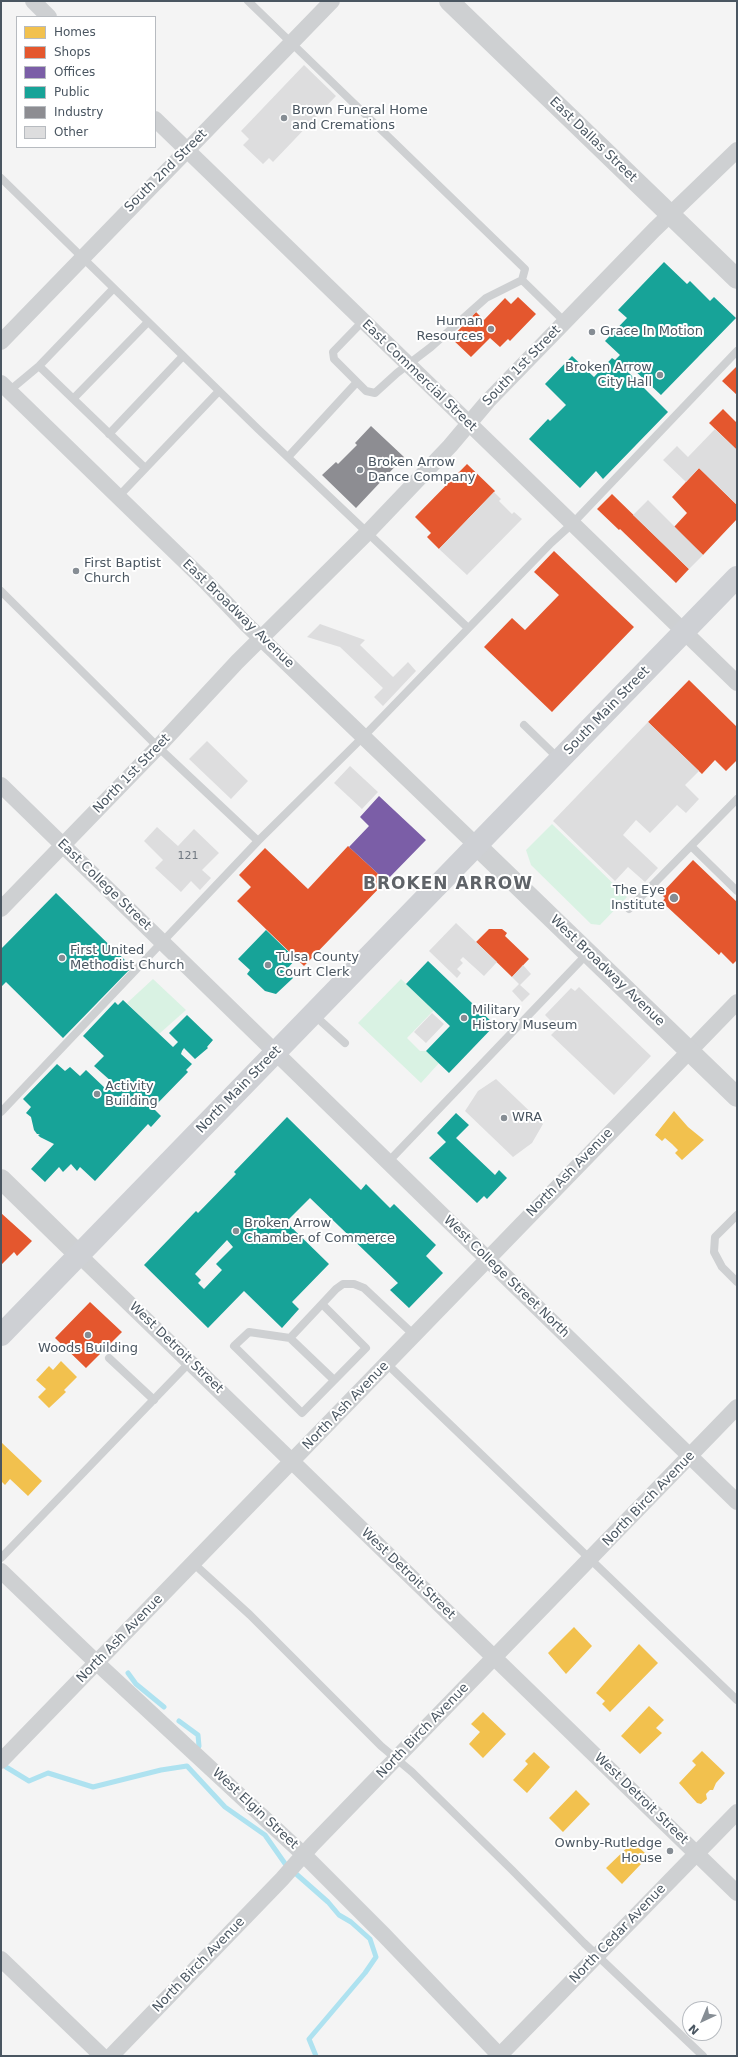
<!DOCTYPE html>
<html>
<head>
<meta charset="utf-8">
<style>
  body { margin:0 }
  #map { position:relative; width:738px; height:2057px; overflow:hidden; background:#f4f4f4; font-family:"DejaVu Sans",sans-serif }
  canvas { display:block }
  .frame { position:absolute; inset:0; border:2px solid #4a5661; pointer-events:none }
  .legend { position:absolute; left:16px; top:16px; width:140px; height:132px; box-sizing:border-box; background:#fff; border:1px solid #b7bbc0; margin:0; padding:5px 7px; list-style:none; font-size:12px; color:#4a5661 }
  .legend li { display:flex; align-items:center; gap:8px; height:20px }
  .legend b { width:20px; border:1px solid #b7bbc0 }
  .north { position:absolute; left:682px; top:2001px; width:40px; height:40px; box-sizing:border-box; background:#fff; border:1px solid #b7bbc0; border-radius:50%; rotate:224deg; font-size:11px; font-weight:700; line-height:16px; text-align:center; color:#4a5661 }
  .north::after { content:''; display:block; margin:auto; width:14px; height:18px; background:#868d94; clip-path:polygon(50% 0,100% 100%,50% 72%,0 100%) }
</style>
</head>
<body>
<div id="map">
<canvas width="738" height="2057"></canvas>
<div class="frame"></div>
<ul class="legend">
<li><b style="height:11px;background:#f2c14e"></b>Homes</li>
<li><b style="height:11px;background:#e4572e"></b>Shops</li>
<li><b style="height:11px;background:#7b5ea7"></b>Offices</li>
<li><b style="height:11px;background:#17a398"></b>Public</li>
<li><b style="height:11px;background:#8d8d92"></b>Industry</li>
<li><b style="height:11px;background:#ddddde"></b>Other</li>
</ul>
<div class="north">N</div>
</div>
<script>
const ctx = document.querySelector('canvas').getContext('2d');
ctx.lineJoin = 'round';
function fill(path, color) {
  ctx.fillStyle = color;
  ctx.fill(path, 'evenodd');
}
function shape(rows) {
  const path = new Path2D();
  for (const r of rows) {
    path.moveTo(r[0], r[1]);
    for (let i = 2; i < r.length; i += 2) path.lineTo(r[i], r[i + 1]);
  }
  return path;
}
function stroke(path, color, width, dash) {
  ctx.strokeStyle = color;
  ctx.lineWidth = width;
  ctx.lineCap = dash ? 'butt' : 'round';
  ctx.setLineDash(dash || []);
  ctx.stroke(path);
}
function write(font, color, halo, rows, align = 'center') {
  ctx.font = font + ' "DejaVu Sans",sans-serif';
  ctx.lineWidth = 4;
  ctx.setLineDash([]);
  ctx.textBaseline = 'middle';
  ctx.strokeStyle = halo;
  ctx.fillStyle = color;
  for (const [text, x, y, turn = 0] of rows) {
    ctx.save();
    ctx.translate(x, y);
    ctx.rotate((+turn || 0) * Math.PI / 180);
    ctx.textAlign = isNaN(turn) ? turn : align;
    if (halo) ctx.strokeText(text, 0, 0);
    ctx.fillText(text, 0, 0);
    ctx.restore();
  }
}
fill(shape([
  [552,824,627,897,600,925,591,924,531,865,526,850],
  [153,979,186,1010,159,1034,127,1003],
  [401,979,434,1010,407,1038,420,1051,426,1051,439,1063,421,1083,358,1023]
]), '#d9f2e3');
fill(shape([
  [674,1111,688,1127,704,1140,682,1160,675,1153,678,1150,672,1144,665,1138,662,1141,655,1135],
  [61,1361,77,1377,64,1390,66,1392,49,1408,38,1397,46,1389,36,1380,49,1366,53,1370],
  [1,1442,42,1481,28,1496,10,1479,5,1485,1,1481],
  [574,1627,592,1646,566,1674,548,1653],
  [639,1644,658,1663,610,1712,602,1704,605,1701,596,1693],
  [649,1706,664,1720,656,1728,662,1733,640,1754,621,1736],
  [483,1712,506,1734,483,1758,469,1744,480,1732,471,1724],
  [702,1751,725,1773,716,1783,713,1790,710,1790,706,1794,707,1799,701,1804,697,1803,679,1783,696,1765,692,1761],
  [534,1752,550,1767,527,1793,513,1780,528,1764,525,1761],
  [576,1790,590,1804,563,1832,549,1818],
  [633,1842,645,1853,637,1861,641,1864,622,1884,606,1868]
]), '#f2c14e');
fill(shape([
  [518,297,536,314,510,341,508,339,500,347,490,338,471,357,451,338,476,312,484,320,505,298,511,304],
  [737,366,737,395,722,381],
  [723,409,737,423,737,450,709,423],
  [467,464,495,491,439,549,427,537,431,533,415,517],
  [699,468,737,505,737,519,703,555,674,527,687,513,672,497],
  [612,494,689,569,676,583,620,529,619,530,597,509],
  [554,551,634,627,552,712,484,647,512,618,525,630,559,595,534,572],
  [689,680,737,727,737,760,726,771,715,760,702,774,648,722],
  [348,846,386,881,304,966,237,901,251,887,239,875,265,848,308,889],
  [693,860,737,902,737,960,733,964,721,952,719,955,662,902,665,898,661,894],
  [489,929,502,929,507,933,505,936,529,959,512,977,476,942],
  [1,1213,32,1241,17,1256,14,1252,1,1265],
  [90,1302,122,1332,86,1368,55,1338]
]), '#e4572e');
fill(shape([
  [379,796,426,840,386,881,349,847,369,826,360,817]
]), '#7b5ea7');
fill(shape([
  [664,262,687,284,690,281,710,301,714,297,736,318,661,395,633,369,629,373,668,412,603,479,596,471,580,488,529,439,548,419,550,421,566,405,545,384,572,356,594,377,612,358,615,360,620,355,605,341,627,318,618,310],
  [56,893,132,967,63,1038,6,982,1,987,1,949],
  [266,930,296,959,285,971,293,978,276,994,265,991,247,974,250,970,238,959],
  [428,961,495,1025,449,1073,426,1051,450,1026,406,984],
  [123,1000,173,1047,178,1042,169,1033,187,1015,213,1040,207,1047,208,1048,195,1059,184,1048,182,1051,181,1054,192,1064,186,1070,188,1072,153,1108,161,1116,151,1127,148,1124,95,1181,80,1167,77,1171,71,1164,63,1172,59,1167,45,1182,31,1169,54,1144,40,1137,38,1135,40,1134,37,1134,34,1130,31,1117,26,1113,31,1107,23,1099,57,1064,65,1071,70,1067,80,1076,86,1070,106,1089,112,1082,94,1066,104,1056,83,1036,115,1002,118,1005],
  [456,1113,469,1125,456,1138,495,1175,499,1170,507,1178,487,1199,484,1196,477,1203,429,1158,446,1142,437,1133],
  [287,1117,361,1190,366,1184,390,1208,394,1204,436,1245,426,1256,443,1273,409,1308,390,1290,398,1283,310,1198,286,1222,329,1264,292,1302,299,1309,282,1328,244,1291,208,1328,144,1265,196,1211,198,1213,236,1174,234,1172],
  [227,1240,233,1247,216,1264,222,1270,204,1289,198,1283,201,1280,195,1274]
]), '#17a398');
fill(shape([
  [371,426,404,457,356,508,322,475,336,462,338,464,357,445,355,443]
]), '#8d8d92');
stroke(shape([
  [128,1673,136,1684,164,1707],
  [179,1721,198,1735,199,1746],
  [6,1767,29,1781,48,1773,93,1787,161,1770,187,1766,225,1807,265,1835,286,1865,328,1902,339,1915,351,1922,370,1939,376,1957,365,1973,309,2039,316,2056]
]), '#aee2f0', 5);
fill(shape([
  [304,65,336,96,273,162,269,158,263,164,243,145,249,139,241,131],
  [715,429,737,450,737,505,699,468,686,482,663,460,677,446,688,457],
  [494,492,501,499,499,501,512,514,514,512,522,519,467,575,439,549],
  [648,500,703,555,689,569,633,515],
  [320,624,365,640,360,645,393,677,408,662,416,671,383,706,374,697,383,688,340,647,307,637],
  [648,722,699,771,685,785,699,799,686,813,677,805,650,833,636,820,623,835,658,868,645,882,628,867,615,881,553,821],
  [207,741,248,781,231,799,189,759],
  [350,766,378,792,362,809,334,783],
  [157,827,178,846,194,829,219,853,202,870,211,878,200,890,191,881,181,892,155,868,163,860,144,841],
  [456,923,497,962,484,976,463,957,460,960,463,963,457,969,461,973,457,978,429,951],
  [523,965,531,974,520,985,530,994,522,1002,512,991,519,984,512,977],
  [579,987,651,1056,614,1095,551,1035,558,1028,545,1015,571,988,575,991],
  [432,1013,444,1024,426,1043,414,1032],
  [496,1079,543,1124,532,1143,513,1157,465,1111,478,1091]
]), '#ddddde');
stroke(shape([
  [248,1,525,269,522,280,565,322],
  [1,178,258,429,468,628],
  [363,321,333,352,334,359,366,391,375,393,397,373,431,347,486,298,522,280],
  [39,366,145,468],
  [9,391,39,366,113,289],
  [73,399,148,322],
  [109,434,183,356],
  [288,457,357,382],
  [118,497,219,391],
  [1,591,158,747,258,841],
  [524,725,559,759],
  [691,846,737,891],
  [629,909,737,799],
  [313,1014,345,1043],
  [1,1112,258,841,364,736,551,543,572,524,737,351],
  [389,1161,588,953],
  [737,1215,715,1237,714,1252,722,1267,737,1282],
  [322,1304,366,1348,302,1413,234,1346,249,1332,290,1338,322,1304,336,1289,343,1284,354,1284,364,1288,414,1335],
  [290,1338,334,1380],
  [109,1358,154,1400],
  [387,1364,737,1700],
  [1,1558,190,1362],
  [193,1563,250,1615,381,1746,412,1772,512,1870,584,1943,703,2056]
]), '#ced0d2', 8);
stroke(shape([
  [33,1,49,17],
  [155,119,737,683],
  [1,342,332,1],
  [1,383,205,581,246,624,476,845],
  [1,785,737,1502],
  [1,909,158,747,237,662,367,533,450,446,488,401,654,230,737,150],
  [79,1255,737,1893],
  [1,1571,97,1663,304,1855,384,1935,500,2056],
  [1,1761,737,1002],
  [1,1959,102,2056],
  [111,2056,282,1879,312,1845,737,1407],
  [499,2056,737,1812]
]), '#ced0d2', 16);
stroke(shape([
  [449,1,737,279],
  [476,845,737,1097],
  [1,1179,79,1255]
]), '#ced0d2', 20);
stroke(shape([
  [1,1335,737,577]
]), '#ced0d4', 22);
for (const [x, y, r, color] of [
  [284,118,4,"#868d94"],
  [491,329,4,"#868d94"],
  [592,332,4,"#868d94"],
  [660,375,4,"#868d94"],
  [360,470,4,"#868d94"],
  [76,571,4,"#868d94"],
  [674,898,5,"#868d94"],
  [62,958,4,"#868d94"],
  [268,965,4,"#868d94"],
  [464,1018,4,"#868d94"],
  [97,1094,4,"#868d94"],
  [504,1118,4,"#868d94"],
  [236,1231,4,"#868d94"],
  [88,1335,4,"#868d94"],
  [670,1851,4,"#868d94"]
]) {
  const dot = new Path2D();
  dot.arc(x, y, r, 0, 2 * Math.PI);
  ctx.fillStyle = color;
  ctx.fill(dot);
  stroke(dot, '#fff', 1.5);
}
write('11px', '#707881', null, [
  ["121",188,856]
]);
write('13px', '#4a5661', '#fff', [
  ["Brown Funeral Home",292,111],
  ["and Cremations",292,126],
  ["Human",483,322,"right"],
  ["Resources",483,337,"right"],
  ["Grace In Motion",600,332],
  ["Broken Arrow",652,368,"right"],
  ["City Hall",652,383,"right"],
  ["Broken Arrow",368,463],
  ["Dance Company",368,478],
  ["First Baptist",84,564],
  ["Church",84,579],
  ["The Eye",665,891,"right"],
  ["Institute",665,906,"right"],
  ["First United",70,951],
  ["Methodist Church",70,966],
  ["Tulsa County",276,958],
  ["Court Clerk",276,973],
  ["Military",472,1011],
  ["History Museum",472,1026],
  ["Activity",105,1087],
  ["Building",105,1102],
  ["WRA",512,1118],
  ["Broken Arrow",244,1224],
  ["Chamber of Commerce",244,1239],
  ["Woods Building",88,1349,"center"],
  ["Ownby-Rutledge",662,1844,"right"],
  ["House",662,1859,"right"]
], 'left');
write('13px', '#4a5661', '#fff', [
  ["East Dallas Street",593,140,44],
  ["South 2nd Street",166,171,-45],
  ["South 1st Street",522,366,-46],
  ["East Commercial Street",419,376,44],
  ["East Broadway Avenue",238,614,44],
  ["South Main Street",607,711,-46],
  ["North 1st Street",132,774,-46],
  ["East College Street",104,885,44],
  ["West Broadway Avenue",607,971,44],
  ["North Main Street",239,1090,-46],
  ["North Ash Avenue",570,1173,-46],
  ["West College Street North",506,1277,44],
  ["West Detroit Street",176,1348,44],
  ["North Ash Avenue",346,1406,-46],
  ["North Birch Avenue",649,1499,-46],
  ["West Detroit Street",408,1574,44],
  ["North Ash Avenue",120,1639,-46],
  ["North Birch Avenue",423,1731,-46],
  ["West Detroit Street",641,1799,44],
  ["West Elgin Street",255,1809,43],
  ["North Cedar Avenue",618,1934,-46],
  ["North Birch Avenue",199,1965,-46]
]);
ctx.letterSpacing = '1px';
write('bold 17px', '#5f6368', '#fff', [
  ["BROKEN ARROW",448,885]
]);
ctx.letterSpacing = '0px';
</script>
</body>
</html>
